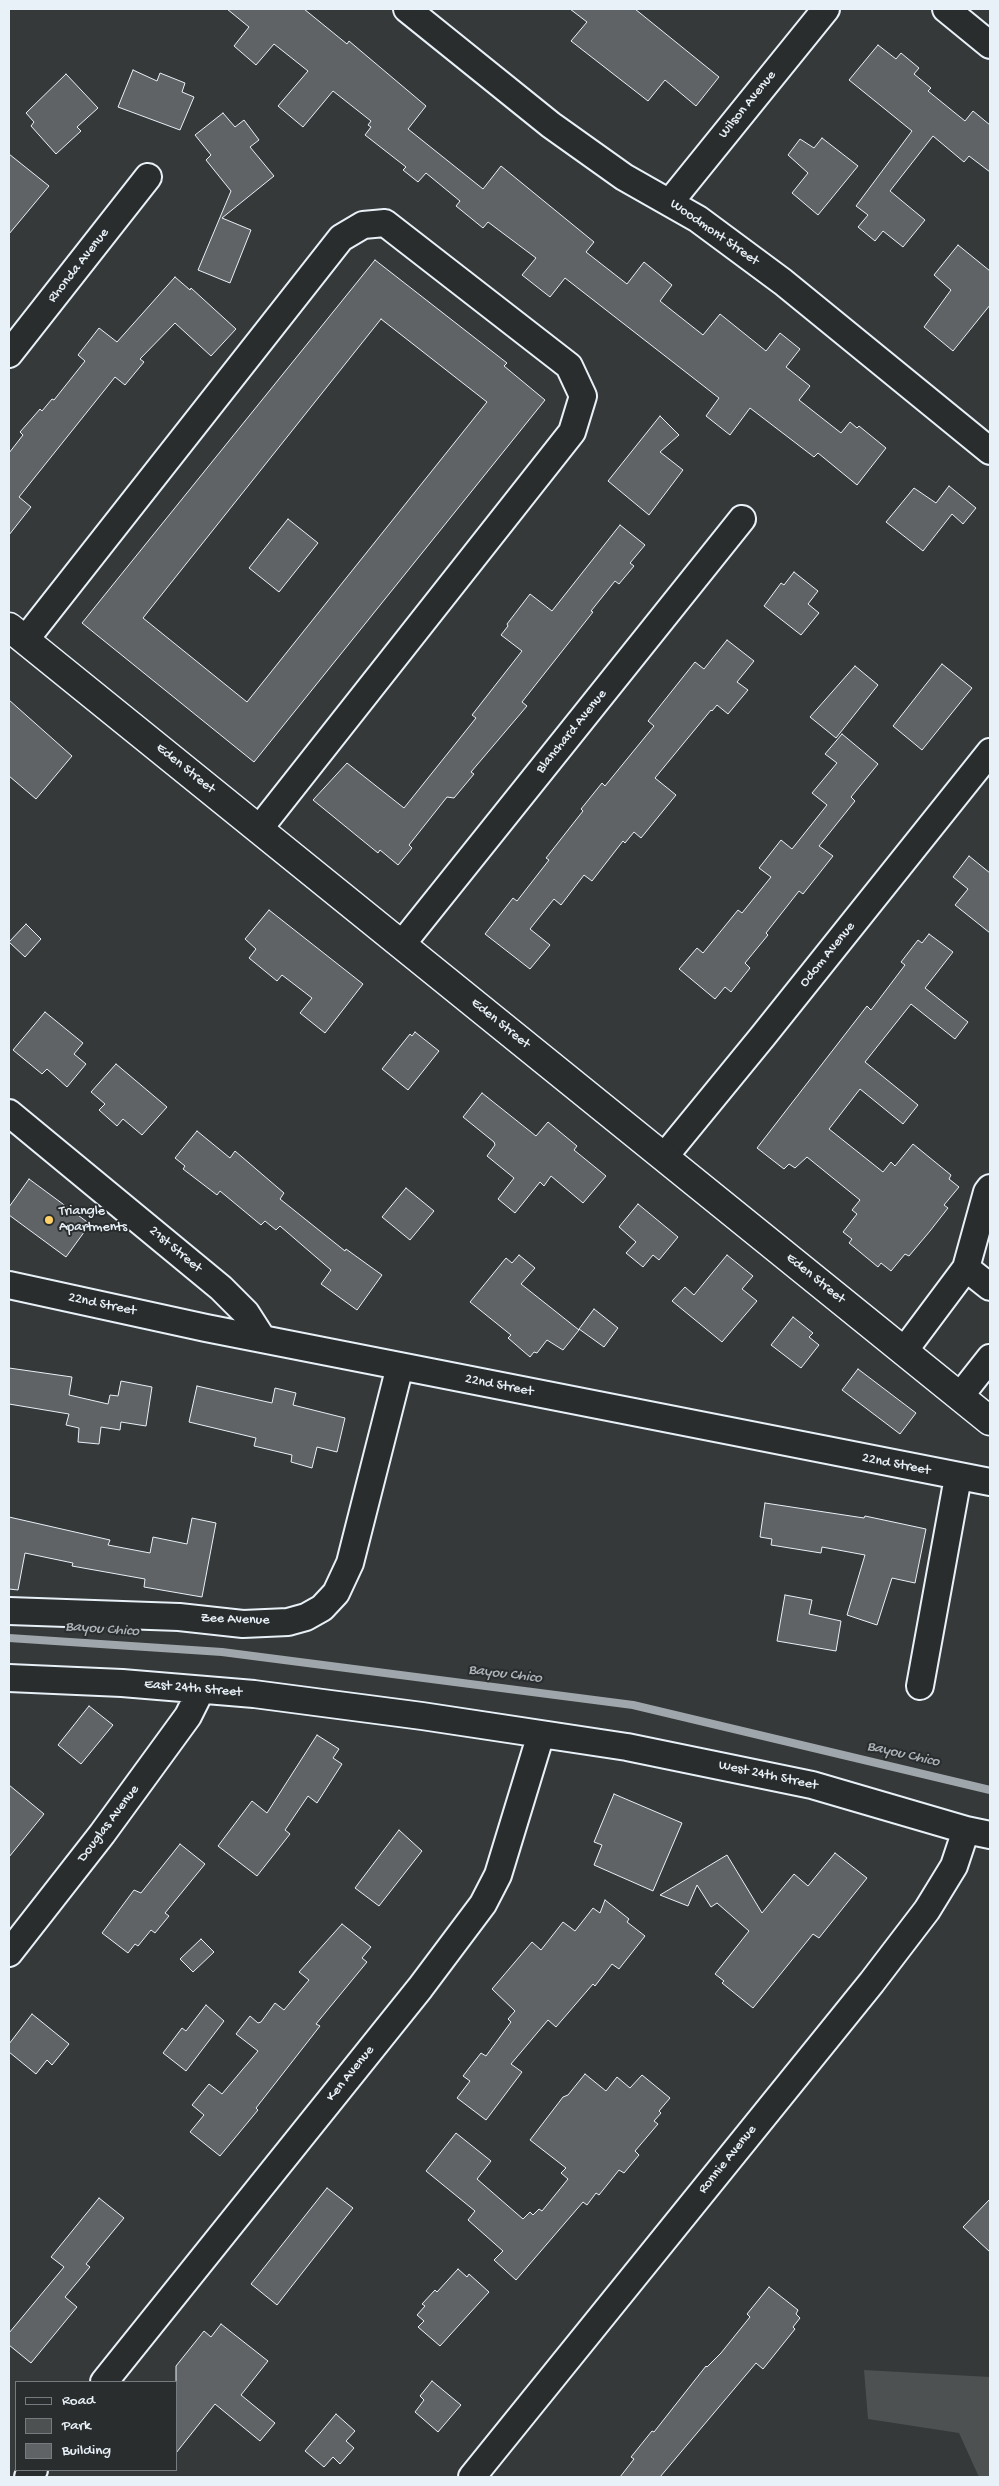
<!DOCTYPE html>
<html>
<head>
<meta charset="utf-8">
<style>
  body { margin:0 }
  #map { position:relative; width:999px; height:2486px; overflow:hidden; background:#35393a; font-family:"Gochi Hand",sans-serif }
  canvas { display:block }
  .frame { position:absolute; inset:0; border:10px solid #e8f1f8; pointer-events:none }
  .legend { position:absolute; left:15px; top:2381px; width:162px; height:90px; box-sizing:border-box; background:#2a2d2e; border:1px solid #767b7f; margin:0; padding:6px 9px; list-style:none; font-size:15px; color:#e8f1f8 }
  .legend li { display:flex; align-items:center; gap:10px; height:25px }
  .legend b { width:25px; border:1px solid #767b7f }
</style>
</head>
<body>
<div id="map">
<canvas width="999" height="2486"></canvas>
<div class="frame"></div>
<ul class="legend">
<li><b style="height:6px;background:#2a2d2e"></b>Road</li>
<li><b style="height:14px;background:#4d5152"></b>Park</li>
<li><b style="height:14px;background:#5f6365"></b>Building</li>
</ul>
</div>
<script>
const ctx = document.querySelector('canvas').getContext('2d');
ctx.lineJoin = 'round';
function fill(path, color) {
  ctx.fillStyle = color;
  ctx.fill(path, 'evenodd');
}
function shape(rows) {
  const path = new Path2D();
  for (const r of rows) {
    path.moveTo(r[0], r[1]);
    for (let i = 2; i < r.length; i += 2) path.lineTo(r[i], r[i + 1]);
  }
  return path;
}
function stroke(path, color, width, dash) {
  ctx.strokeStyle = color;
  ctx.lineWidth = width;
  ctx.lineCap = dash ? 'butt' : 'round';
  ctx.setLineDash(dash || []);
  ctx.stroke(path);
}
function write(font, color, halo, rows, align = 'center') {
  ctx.font = font + ' "Gochi Hand",sans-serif';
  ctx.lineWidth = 4;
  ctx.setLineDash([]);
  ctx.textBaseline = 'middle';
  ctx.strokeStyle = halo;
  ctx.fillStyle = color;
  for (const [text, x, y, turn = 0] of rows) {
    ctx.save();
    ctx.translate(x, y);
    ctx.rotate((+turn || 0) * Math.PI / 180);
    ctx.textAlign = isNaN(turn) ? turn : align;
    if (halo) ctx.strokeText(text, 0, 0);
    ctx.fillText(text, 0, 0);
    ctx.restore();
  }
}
fill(shape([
  [864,2370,990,2377,990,2477,979,2477,959,2433,868,2419]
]), '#4d5152');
stroke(shape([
  [9,1638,222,1652,633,1705,990,1790]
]), '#a0a7ac', 8);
const building = shape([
  [227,9,304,9,347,44,349,41,426,106,408,129,483,189,501,166,594,242,586,252,627,284,644,262,672,285,660,301,703,335,720,314,766,351,780,333,800,349,786,367,810,386,799,400,841,433,850,422,857,428,859,426,886,448,857,485,818,453,814,457,750,408,730,435,706,416,719,398,565,278,550,297,522,275,536,258,488,222,483,228,456,206,460,201,426,173,418,182,403,170,406,167,365,135,371,127,368,125,371,121,333,91,303,127,278,106,308,71,274,44,256,65,234,46,249,27,227,9],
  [570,9,635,9,719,77,696,106,665,80,648,101,571,41,587,22,570,9],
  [878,45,896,59,901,53,919,68,914,74,931,88,928,91,965,121,973,111,990,125,990,172,969,156,964,162,933,136,890,191,925,220,903,247,883,231,875,241,858,227,868,215,856,206,912,131,849,80,878,45],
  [133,70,157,81,160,73,185,83,182,92,194,97,180,130,118,107,133,70],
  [66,74,98,108,77,127,81,131,56,154,31,126,34,122,26,113,66,74],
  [223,113,235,127,244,120,259,140,250,147,274,176,222,218,251,230,230,283,198,270,231,191,206,160,211,155,195,135,223,113],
  [822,138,858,166,818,215,792,193,808,173,788,155,800,139,814,148,822,138],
  [9,154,49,186,9,234,9,154],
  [958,245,990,271,990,305,953,351,924,327,951,290,934,275,958,245],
  [375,260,507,363,504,366,545,400,254,762,82,623,375,260],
  [381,319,487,402,247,702,143,618,381,319],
  [175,277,190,290,191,288,236,329,211,356,175,323,140,359,144,362,125,385,115,377,19,497,31,507,9,535,9,453,23,435,20,432,40,409,42,411,52,399,54,400,85,361,78,355,99,328,117,342,175,277],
  [660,416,679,435,660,452,683,470,649,515,608,481,660,416],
  [949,486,976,508,963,524,952,514,923,551,886,522,914,488,936,503,949,486],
  [288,519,318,543,279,592,249,568,288,519],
  [620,525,645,545,630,563,634,566,619,584,615,581,591,611,593,612,522,702,527,706,471,772,474,774,454,798,447,797,409,845,412,848,398,865,380,850,378,853,313,800,347,763,404,808,476,718,472,715,522,651,501,635,508,626,507,624,530,594,552,611,620,525],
  [794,572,818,591,808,604,819,613,801,635,764,606,781,583,784,585,794,572],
  [727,640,754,661,737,682,748,690,728,714,717,705,712,711,711,710,655,778,676,795,641,838,634,832,625,843,623,841,592,881,584,875,561,905,554,899,530,929,550,945,530,969,485,934,513,898,517,901,549,860,546,858,583,811,581,809,602,783,605,786,654,726,648,721,695,662,704,669,727,640],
  [942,664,972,688,922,750,893,726,942,664],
  [855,666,878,685,836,738,810,717,855,666],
  [9,700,72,756,36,799,9,776,9,700],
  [842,734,878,764,851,797,855,801,819,846,833,856,803,894,799,891,766,933,768,935,745,963,750,968,731,992,725,987,715,999,679,969,697,948,703,953,738,910,742,913,771,877,759,868,781,840,792,849,827,805,812,793,837,763,825,754,842,734],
  [969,856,990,873,990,933,955,905,968,889,953,877,969,856],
  [269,910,363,984,325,1033,300,1013,312,998,282,975,277,981,249,958,256,949,245,939,269,910],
  [26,924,41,939,25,957,9,942,26,924],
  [929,934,953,952,925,988,968,1022,955,1039,911,1004,865,1062,918,1105,903,1124,860,1089,829,1129,883,1172,891,1162,895,1166,913,1144,951,1175,949,1179,959,1187,944,1205,948,1208,930,1231,909,1256,905,1254,891,1271,881,1263,878,1267,849,1243,852,1239,843,1232,857,1214,852,1210,860,1200,807,1157,795,1168,789,1164,784,1169,757,1148,867,1006,871,1010,905,965,901,962,918,940,922,943,929,934],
  [45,1012,83,1043,74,1054,86,1064,67,1087,47,1069,42,1074,13,1050,45,1012],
  [415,1032,439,1051,408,1090,382,1069,410,1034,412,1036,415,1032],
  [116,1064,167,1107,142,1135,123,1119,117,1126,99,1110,105,1104,91,1092,116,1064],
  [482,1093,536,1136,548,1122,577,1146,574,1150,606,1176,583,1203,551,1176,544,1186,540,1182,515,1213,498,1199,514,1178,487,1156,495,1145,494,1142,463,1117,482,1093],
  [197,1131,230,1158,235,1151,284,1193,280,1199,345,1251,346,1249,382,1275,357,1310,321,1284,331,1270,280,1226,276,1230,265,1221,261,1225,220,1191,217,1195,183,1169,185,1166,175,1158,197,1131],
  [29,1179,90,1224,66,1257,9,1215,9,1207,29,1179],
  [406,1188,434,1211,410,1240,382,1217,406,1188],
  [638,1204,678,1237,659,1260,653,1255,643,1267,626,1253,636,1242,619,1227,638,1204],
  [519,1255,535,1268,521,1284,579,1330,563,1350,547,1340,537,1353,534,1352,530,1357,508,1338,511,1335,470,1302,506,1258,512,1263,519,1255],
  [727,1255,753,1276,742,1289,757,1301,722,1342,672,1301,685,1287,694,1295,727,1255],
  [594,1309,618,1328,604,1347,579,1329,594,1309],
  [793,1317,813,1333,809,1337,819,1345,801,1368,771,1345,793,1317],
  [9,1368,72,1377,69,1395,108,1404,110,1395,118,1396,121,1381,152,1387,146,1426,121,1422,120,1430,101,1427,99,1444,78,1442,79,1428,66,1425,69,1414,9,1404,9,1368],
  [858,1369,916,1413,900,1434,842,1390,858,1369],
  [197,1386,272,1403,275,1388,296,1393,293,1405,345,1418,337,1452,317,1447,312,1468,291,1462,292,1455,254,1446,256,1438,189,1422,197,1386],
  [765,1503,864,1518,865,1516,926,1529,915,1583,892,1578,877,1625,847,1615,865,1555,822,1547,821,1553,771,1545,772,1539,760,1537,765,1503],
  [9,1517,110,1540,108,1545,150,1553,153,1537,187,1544,192,1518,216,1523,202,1597,144,1587,145,1579,72,1566,73,1563,25,1553,18,1590,9,1589,9,1517],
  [785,1595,812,1600,809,1614,841,1621,836,1651,777,1641,785,1595],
  [89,1706,113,1725,81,1764,58,1745,89,1706],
  [317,1735,339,1749,333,1758,342,1764,317,1803,308,1796,285,1830,290,1834,257,1876,218,1846,252,1801,267,1813,317,1735],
  [9,1785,44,1814,9,1857,9,1785],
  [614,1794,682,1823,653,1891,594,1865,602,1845,594,1842,614,1794],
  [399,1830,422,1851,379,1906,355,1888,399,1830],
  [180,1844,205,1864,165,1913,169,1916,155,1933,151,1930,138,1946,135,1944,128,1953,102,1933,134,1890,141,1893,180,1844],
  [835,1853,867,1878,819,1938,813,1934,753,2008,722,1983,724,1981,715,1974,749,1931,717,1903,711,1907,697,1885,688,1906,660,1895,727,1855,762,1913,794,1874,808,1886,835,1853],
  [605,1900,629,1919,627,1922,645,1936,619,1969,612,1964,595,1986,593,1984,556,2027,548,2020,511,2064,522,2072,486,2120,457,2098,470,2081,463,2076,481,2053,486,2056,511,2022,508,2019,515,2011,492,1989,532,1942,541,1950,563,1922,575,1931,593,1908,600,1913,605,1900],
  [342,1924,371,1947,362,1958,367,1962,316,2024,320,2026,256,2108,258,2110,220,2156,190,2132,204,2115,192,2105,209,2084,222,2094,258,2051,236,2034,250,2016,258,2023,261,2022,275,2003,284,2010,309,1980,299,1972,342,1924],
  [201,1939,214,1952,193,1972,180,1959,201,1939],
  [206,2005,224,2021,186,2071,163,2053,182,2028,186,2031,206,2005],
  [32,2014,69,2044,52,2065,47,2060,36,2074,9,2052,9,2044,32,2014],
  [585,2074,606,2091,617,2077,630,2088,642,2075,670,2098,659,2111,661,2113,654,2121,658,2124,635,2151,639,2155,624,2173,619,2170,599,2195,596,2193,587,2205,583,2202,516,2280,494,2260,503,2251,468,2220,475,2211,426,2171,456,2133,491,2161,477,2179,523,2219,530,2212,533,2215,539,2209,542,2211,568,2179,561,2173,566,2168,530,2140,563,2097,568,2095,585,2074],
  [327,2188,353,2208,277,2305,251,2284,327,2188],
  [99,2198,124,2218,86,2264,90,2267,65,2297,77,2307,31,2363,9,2345,9,2333,64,2267,51,2257,99,2198],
  [990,2199,990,2252,963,2227,990,2199],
  [458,2269,467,2277,469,2274,489,2292,440,2346,418,2327,424,2321,417,2315,425,2306,422,2304,435,2290,437,2292,458,2269],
  [769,2287,798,2310,796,2314,800,2318,793,2327,795,2329,763,2369,756,2363,660,2477,620,2477,634,2459,631,2457,652,2431,654,2432,706,2366,707,2367,721,2353,750,2317,747,2314,769,2287],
  [221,2324,268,2361,241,2395,275,2423,260,2441,215,2404,176,2453,176,2366,204,2331,211,2337,221,2324],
  [432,2381,461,2405,438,2432,415,2412,424,2400,420,2396,432,2381],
  [336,2414,355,2431,346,2441,354,2448,340,2464,333,2457,324,2467,305,2451,336,2414]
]);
fill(building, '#5f6365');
stroke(building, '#e8f1f8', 1);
const minor = shape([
  [407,9,551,125,624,177,698,219,783,282,990,451],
  [946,9,990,45],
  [670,202,826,9],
  [9,354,148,177],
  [25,640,341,238,363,225,385,223,569,366,583,396,572,432,259,829],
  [402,944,742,519],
  [9,1113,221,1288,246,1313,262,1338],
  [664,1157,763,1036,990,752],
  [966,1268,990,1287],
  [9,1285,206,1328,990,1482],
  [904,1351,966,1268,987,1192,990,1188],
  [960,1396,990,1358],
  [9,1611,179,1617,243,1624,288,1622,306,1617,322,1608,336,1593,350,1563,400,1366],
  [9,1678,122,1683,254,1694,422,1716,627,1747,812,1785,966,1830,990,1835],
  [920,1686,958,1477],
  [9,1953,102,1834,188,1716,201,1690],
  [104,2382,420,1988,483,1904,498,1875,541,1734],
  [28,2477,34,2470],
  [472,2477,872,1982,927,1910,954,1866,966,1830]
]);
const tertiary = shape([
  [9,627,990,1421]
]);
stroke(minor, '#e8f1f8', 30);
stroke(tertiary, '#e8f1f8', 31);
stroke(minor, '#2a2d2e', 26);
stroke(tertiary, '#2a2d2e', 28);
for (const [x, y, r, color] of [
  [49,1220,5,"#ffd166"]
]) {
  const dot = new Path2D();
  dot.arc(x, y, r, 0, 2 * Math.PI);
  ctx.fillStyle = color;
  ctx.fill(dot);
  stroke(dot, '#2a2d2e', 2);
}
write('14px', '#e8f1f8', '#2a2d2e', [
  ["Wilson Avenue",748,105,-51],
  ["Woodmont Street",714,233,35],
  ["Rhonda Avenue",79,266,-52],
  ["Blanchard Avenue",572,732,-51],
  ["Eden Street",185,769,39],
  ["Odom Avenue",828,955,-51],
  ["Eden Street",500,1024,39],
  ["21st Street",175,1250,40],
  ["Eden Street",815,1279,39],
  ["22nd Street",102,1305,12],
  ["22nd Street",499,1386,11],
  ["22nd Street",896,1465,11],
  ["Zee Avenue",235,1620,2],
  ["East 24th Street",193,1689,5],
  ["West 24th Street",768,1776,12],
  ["Douglas Avenue",109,1824,-53],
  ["Ken Avenue",351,2074,-51],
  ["Ronnie Avenue",728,2160,-51]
]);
write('14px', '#e8f1f8', '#2a2d2e', [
  ["Triangle",59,1212],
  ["Apartments",59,1228]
], 'left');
write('italic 15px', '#acb3b8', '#2a2d2e', [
  ["Bayou Chico",102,1630,4],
  ["Bayou Chico",505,1675,7],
  ["Bayou Chico",903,1755,13]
]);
</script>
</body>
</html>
